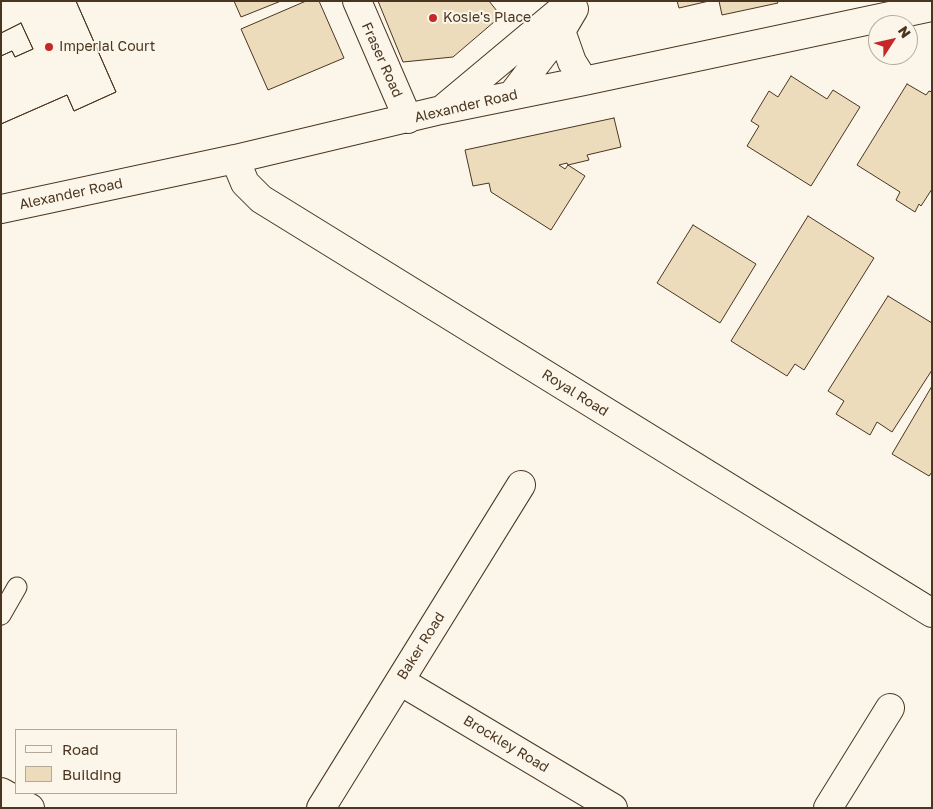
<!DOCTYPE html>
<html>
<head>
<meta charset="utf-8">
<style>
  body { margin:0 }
  #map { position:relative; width:933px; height:809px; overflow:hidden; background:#fbf6e9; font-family:"Golos Text",sans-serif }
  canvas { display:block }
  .frame { position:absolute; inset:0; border:2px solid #4a3520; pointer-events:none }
  .legend { position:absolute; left:15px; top:729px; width:162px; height:65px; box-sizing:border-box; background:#fbf6e9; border:1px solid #b4a999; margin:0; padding:6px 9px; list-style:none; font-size:15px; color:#4a3520 }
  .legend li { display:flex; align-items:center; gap:10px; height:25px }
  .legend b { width:25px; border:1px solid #b4a999 }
  .north { position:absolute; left:868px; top:15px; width:50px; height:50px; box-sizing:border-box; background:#fbf6e9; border:1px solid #b4a999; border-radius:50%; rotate:55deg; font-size:14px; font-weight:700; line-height:20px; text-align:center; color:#4a3520 }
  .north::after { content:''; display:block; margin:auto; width:18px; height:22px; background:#c62828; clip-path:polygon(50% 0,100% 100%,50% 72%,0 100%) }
</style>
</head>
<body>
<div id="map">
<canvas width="933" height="809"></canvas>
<div class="frame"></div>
<ul class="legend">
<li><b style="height:6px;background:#fbf6e9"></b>Road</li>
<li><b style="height:14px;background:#ecdcbc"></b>Building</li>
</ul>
<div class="north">N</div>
</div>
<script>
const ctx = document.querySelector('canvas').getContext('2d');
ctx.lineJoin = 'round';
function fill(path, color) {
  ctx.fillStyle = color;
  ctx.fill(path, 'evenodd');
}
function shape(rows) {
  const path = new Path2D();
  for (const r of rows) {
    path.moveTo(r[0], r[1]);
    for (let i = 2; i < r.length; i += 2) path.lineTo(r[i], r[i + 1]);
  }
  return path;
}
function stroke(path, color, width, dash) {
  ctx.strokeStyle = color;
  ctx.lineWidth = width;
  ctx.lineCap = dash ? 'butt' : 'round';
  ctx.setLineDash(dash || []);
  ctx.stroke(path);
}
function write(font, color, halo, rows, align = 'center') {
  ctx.font = font + ' "Golos Text",sans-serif';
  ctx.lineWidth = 4;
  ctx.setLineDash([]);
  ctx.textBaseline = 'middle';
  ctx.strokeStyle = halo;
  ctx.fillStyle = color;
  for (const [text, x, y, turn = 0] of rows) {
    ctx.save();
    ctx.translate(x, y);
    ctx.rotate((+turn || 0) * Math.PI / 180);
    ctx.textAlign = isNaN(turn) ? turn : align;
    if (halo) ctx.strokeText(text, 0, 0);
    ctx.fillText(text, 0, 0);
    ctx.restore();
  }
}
const building = shape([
  [1,1,76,1,116,92,74,111,67,95,1,124,1,56,12,51,15,57,33,49,21,23,1,33,1,1],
  [1,1,76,1,116,92,74,111,67,95,1,124,1,1],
  [234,1,281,1,241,17,234,1],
  [306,1,319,1,344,58,268,90,241,29,306,1],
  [378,1,489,1,501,16,453,57,403,62,378,1],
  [677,1,709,1,679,8,677,1],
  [719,1,777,1,778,3,722,15,719,1],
  [21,23,33,49,15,57,12,51,1,56,1,33,21,23],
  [791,76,827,99,833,90,860,107,811,186,747,146,759,126,751,121,769,91,778,97,791,76],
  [907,84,926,95,929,91,932,92,932,189,921,206,919,204,915,212,896,200,900,192,857,165,907,84],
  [614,118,621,147,587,155,589,160,568,165,567,163,559,165,565,169,568,165,585,176,551,230,491,192,489,183,473,186,465,150,614,118],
  [808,216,874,258,804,370,795,364,787,376,731,341,808,216],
  [693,225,756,264,720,323,657,283,693,225],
  [888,296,932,323,932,370,892,432,877,422,870,435,836,414,844,401,828,391,888,296],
  [932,386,932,472,929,476,892,454,932,386]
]);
fill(building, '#ecdcbc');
stroke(building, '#4a3520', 1);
const lane = shape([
  [1,615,17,587]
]);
const street = shape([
  [357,1,408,119],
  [561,31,572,62,584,81],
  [512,95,561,31,574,9],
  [444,108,572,1],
  [235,159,245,183,261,199,932,613],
  [1,209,235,159,441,110,584,81,932,7],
  [400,681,613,808],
  [321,808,521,485],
  [828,808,890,708]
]);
const primary = shape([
  [1,792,30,808]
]);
stroke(lane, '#4a3520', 21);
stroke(street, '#4a3520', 30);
stroke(primary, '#4a3520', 30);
stroke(lane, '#fbf6e9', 19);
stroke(street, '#fbf6e9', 28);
stroke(primary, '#fbf6e9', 28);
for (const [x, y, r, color] of [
  [433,18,5,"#c62828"],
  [49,47,5,"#c62828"]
]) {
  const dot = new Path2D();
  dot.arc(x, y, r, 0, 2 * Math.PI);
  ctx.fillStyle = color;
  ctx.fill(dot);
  stroke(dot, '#fbf6e9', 2);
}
write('14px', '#4a3520', '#fbf6e9', [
  ["Kosie's Place",443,18],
  ["Imperial Court",59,47]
], 'left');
write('14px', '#4a3520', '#fbf6e9', [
  ["Fraser Road",382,60,66],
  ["Alexander Road",466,106,-13],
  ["Alexander Road",71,194,-12],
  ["Royal Road",575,393,32],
  ["Baker Road",421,646,-58],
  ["Brockley Road",506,744,31]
]);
</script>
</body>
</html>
